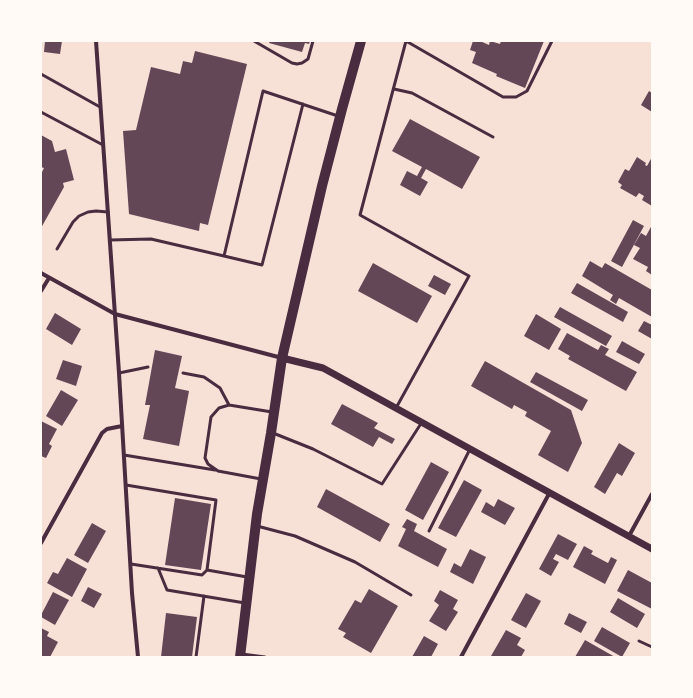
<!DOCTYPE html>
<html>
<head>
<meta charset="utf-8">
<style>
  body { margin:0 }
  #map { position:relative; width:693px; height:698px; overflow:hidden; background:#f7e1d7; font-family:Lora,serif }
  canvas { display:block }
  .frame { position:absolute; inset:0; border:42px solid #fffaf5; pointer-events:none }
</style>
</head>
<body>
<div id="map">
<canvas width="693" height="698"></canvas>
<div class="frame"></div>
</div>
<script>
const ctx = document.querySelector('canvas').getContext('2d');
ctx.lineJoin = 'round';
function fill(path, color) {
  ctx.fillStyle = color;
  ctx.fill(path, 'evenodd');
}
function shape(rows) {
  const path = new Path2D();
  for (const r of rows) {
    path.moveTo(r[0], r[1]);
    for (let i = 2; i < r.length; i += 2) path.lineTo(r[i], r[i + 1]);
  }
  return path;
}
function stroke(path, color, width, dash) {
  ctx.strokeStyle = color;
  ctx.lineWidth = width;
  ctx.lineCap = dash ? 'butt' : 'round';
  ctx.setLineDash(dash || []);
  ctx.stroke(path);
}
fill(shape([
  [45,41,62,41,60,54,44,52],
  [270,41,310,41,309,44,305,43,302,52,269,43],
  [473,41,480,41,489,45,490,41,500,44,501,41,544,41,525,88,496,76,497,74,472,63,476,52,470,50],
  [195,51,247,64,208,225,200,223,199,231,129,214,123,131,136,130,151,67,180,74,183,61,192,63],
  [649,91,652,93,652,112,641,105],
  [410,119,480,157,462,189,426,169,421,178,428,182,420,196,400,185,407,171,417,176,422,167,392,151],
  [41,135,52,141,55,152,66,149,74,180,63,183,64,187,41,228,41,174,44,168,41,167],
  [637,157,646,163,645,165,647,166,652,157,652,206,642,200,644,196,639,193,636,197,620,188,622,185,618,182,625,169,629,171],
  [633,220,644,226,622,267,611,261],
  [652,225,652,275,646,271,648,267,633,259,640,248,634,245,641,233,646,236],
  [590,261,602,268,605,263,652,290,652,317,619,298,616,304,610,300,613,295,582,276],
  [373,263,432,296,417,323,358,291],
  [434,275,451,284,445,295,428,286],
  [577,283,628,312,623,322,571,293],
  [560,307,612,336,606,346,554,317],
  [55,313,81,329,72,345,46,329],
  [536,314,561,329,549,350,524,336],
  [644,321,652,325,652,339,638,331],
  [567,333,598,350,601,345,609,349,605,355,637,372,626,391,568,359,570,356,558,349],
  [622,341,645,354,639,364,616,352],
  [155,350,182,356,175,388,189,391,179,446,143,439,150,405,145,405],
  [63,360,82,366,76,386,56,379],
  [485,361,571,410,582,443,568,472,538,455,551,431,525,416,527,412,514,405,512,409,471,386],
  [536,372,588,400,582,411,530,382],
  [61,390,78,400,62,426,46,416],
  [342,404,378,423,374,428,395,439,392,444,379,437,373,447,331,424],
  [41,421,57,429,49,444,52,446,46,458,41,456],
  [619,443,635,453,622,476,617,473,605,494,594,487],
  [431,462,449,472,423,520,405,510],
  [464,480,482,490,456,537,438,528],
  [326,489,390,524,380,542,317,507],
  [175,498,211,504,201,570,165,565],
  [498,499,515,508,505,525,481,512,486,502,494,507],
  [407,519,417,524,414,531,447,549,438,567,398,546,406,529,402,527],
  [92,523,106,531,88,563,74,555],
  [558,534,577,544,568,560,556,554,553,559,559,562,551,576,539,569],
  [584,546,593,551,591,554,608,563,611,557,617,560,605,584,573,567],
  [470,549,486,557,473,584,450,572,454,563,461,567],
  [67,558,87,569,72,597,47,583,53,572,58,574],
  [628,570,652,583,652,609,617,591],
  [88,587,102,594,94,608,81,601],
  [369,589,398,606,371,653,343,637,346,633,338,629,355,600,361,603],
  [440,590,458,600,453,609,458,612,446,631,429,621,439,605,434,601],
  [53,592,69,600,55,625,41,617,41,615],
  [526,593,541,601,526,628,511,620],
  [618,598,645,614,637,628,610,612],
  [166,613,197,617,192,657,161,657],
  [569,613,587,622,581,633,564,624],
  [602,627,630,643,622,657,594,641],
  [41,628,49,632,47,636,58,642,50,657,41,657],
  [506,630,521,638,517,645,525,650,521,657,493,657,491,656],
  [424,636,438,644,431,657,412,657],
  [585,640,615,657,575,657]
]), '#644757');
stroke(shape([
  [254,41,292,63,297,64,302,63,308,59,313,41],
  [406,41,503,97,516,97,527,91,552,41],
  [41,74,100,107],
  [394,89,412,93,493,137],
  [41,112,103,145],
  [110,240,151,239,224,256,263,91,338,116],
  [57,249,73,222,79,216,88,212,96,211,108,212],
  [224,256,262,265,303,104],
  [119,373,148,367],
  [183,373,204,377,220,388,229,405],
  [396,408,469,276,360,215,406,41],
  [273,433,313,449,382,484,422,422],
  [124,455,215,470],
  [261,479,218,471,208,464,205,458,211,417,219,408,229,405,272,412],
  [126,485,216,500,207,570,202,575,131,564],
  [257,526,295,536,355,562,411,595],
  [429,531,470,449],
  [158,568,167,590,245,603],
  [207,570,247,577],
  [639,641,652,647],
  [242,654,265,657],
  [196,657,204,596]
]), '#4a2c40', 3);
stroke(shape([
  [96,41,119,373,132,593,138,657],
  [41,273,115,314,282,358],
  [41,291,49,278],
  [629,536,652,494],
  [41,543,102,433,107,429,122,426],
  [461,657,550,492]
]), '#4a2c40', 4);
stroke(shape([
  [282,358,323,368,652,549]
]), '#4a2c40', 7);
stroke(shape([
  [240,657,257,514,271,433,282,358,322,186,342,109,361,41]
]), '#4a2c40', 10);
</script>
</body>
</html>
